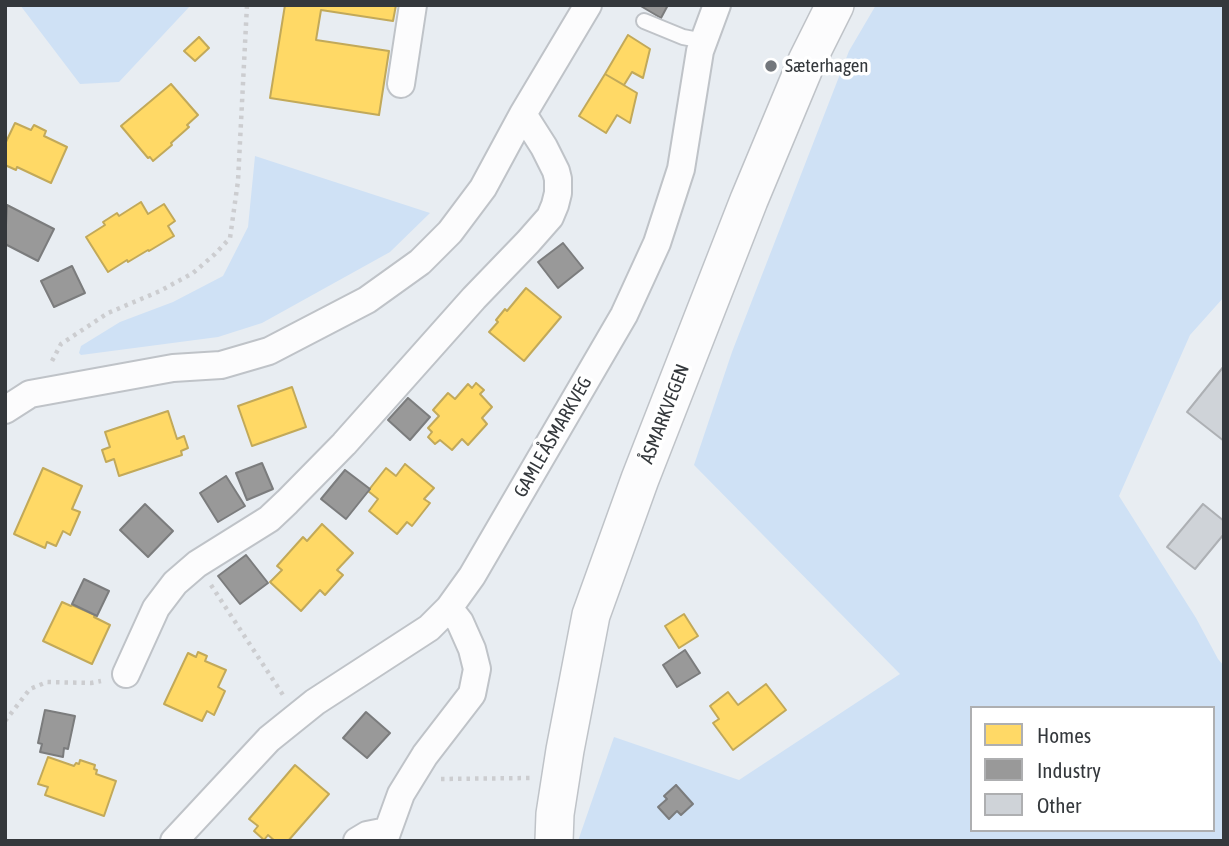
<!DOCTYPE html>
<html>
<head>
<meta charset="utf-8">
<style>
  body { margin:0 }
  #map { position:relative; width:1229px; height:846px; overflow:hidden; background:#e8edf2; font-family:"Asap Condensed",sans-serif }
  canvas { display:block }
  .frame { position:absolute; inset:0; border:7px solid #34383c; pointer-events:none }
  .legend { position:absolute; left:970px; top:706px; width:245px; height:126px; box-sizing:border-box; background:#fff; border:2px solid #aeafb1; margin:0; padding:9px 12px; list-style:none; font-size:21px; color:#34383c }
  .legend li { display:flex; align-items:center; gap:14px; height:35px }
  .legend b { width:35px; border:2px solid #aeafb1 }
</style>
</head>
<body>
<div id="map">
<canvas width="1229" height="846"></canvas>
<div class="frame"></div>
<ul class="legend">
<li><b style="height:19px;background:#ffd966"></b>Homes</li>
<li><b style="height:19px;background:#999"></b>Industry</li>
<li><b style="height:19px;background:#cfd3d8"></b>Other</li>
</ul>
</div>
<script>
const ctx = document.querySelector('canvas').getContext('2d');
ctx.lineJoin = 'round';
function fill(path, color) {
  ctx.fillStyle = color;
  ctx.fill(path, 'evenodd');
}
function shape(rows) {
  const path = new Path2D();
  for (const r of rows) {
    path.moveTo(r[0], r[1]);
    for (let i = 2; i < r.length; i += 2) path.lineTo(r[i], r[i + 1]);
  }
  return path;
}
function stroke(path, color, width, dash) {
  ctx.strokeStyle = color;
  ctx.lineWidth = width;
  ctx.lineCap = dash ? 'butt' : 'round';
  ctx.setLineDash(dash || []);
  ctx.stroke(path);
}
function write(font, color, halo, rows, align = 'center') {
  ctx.font = font + ' "Asap Condensed",sans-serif';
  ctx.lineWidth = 7;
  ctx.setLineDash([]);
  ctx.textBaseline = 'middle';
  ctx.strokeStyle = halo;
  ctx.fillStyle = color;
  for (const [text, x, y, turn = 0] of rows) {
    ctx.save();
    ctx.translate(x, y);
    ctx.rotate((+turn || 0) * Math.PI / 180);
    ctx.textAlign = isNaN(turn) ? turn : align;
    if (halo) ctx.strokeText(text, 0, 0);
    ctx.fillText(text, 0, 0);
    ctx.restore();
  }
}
fill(shape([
  [20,5,191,5,119,82,80,84],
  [876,5,1224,5,1224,297,1190,335,1119,496,1196,618,1218,659,1224,666,1224,841,578,841,614,737,739,780,900,674,694,465,732,352,849,51],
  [972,708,1213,708,1213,830,972,830],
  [255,156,430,213,390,252,262,323,218,337,81,355,79,353,81,346,120,322,173,302,223,276,248,227]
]), '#cfe1f5');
const homes = shape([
  [285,5,396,5,393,21,321,10,316,40,389,51,379,115,270,98,285,5],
  [628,35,650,49,643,78,632,72,624,85,605,74,628,35],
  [199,37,209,48,195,61,184,51,199,37],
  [605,74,637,93,630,123,617,115,606,133,579,116,605,74],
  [171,84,198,115,187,125,189,127,171,143,172,145,153,161,150,157,148,158,121,126,171,84],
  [15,123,31,130,34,125,46,131,44,136,67,147,51,183,17,167,16,170,5,165,5,144,15,123],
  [141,202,148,214,164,204,175,221,168,226,174,236,149,251,148,250,128,262,127,260,108,272,86,237,105,225,103,222,117,213,119,216,141,202],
  [526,288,561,317,524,361,489,332,498,322,496,320,505,309,507,311,526,288],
  [476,383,484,390,480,394,492,407,482,418,487,424,468,445,462,439,452,450,440,440,435,444,428,437,432,432,428,428,439,416,433,410,448,393,455,399,468,384,472,388,476,383],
  [292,387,306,427,252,446,238,406,292,387],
  [168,411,177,439,184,436,188,448,181,451,182,455,119,476,114,459,106,462,102,450,110,447,105,432,168,411],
  [405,464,434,488,424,499,430,503,412,526,407,522,397,534,369,511,378,499,368,491,386,468,396,476,405,464],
  [43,468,82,486,72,509,80,512,70,535,63,531,56,546,47,542,45,548,14,534,43,468],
  [322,524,353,553,337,570,343,575,325,595,320,590,301,611,270,582,282,570,277,566,303,537,307,541,322,524],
  [62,602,71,606,72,605,95,615,94,617,110,625,92,664,43,641,62,602],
  [684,614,698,636,679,648,665,626,684,614],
  [198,652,207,656,205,661,226,670,218,687,225,691,214,715,207,711,202,721,164,704,188,653,196,657,198,652],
  [766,684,786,710,733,750,713,723,719,719,710,706,728,692,738,705,766,684],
  [48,757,74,766,76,763,79,764,80,760,95,765,94,769,97,770,96,774,116,781,104,816,45,795,48,787,38,784,48,757],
  [295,765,329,794,288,841,275,841,268,835,264,840,254,831,258,826,249,819,295,765]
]);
fill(homes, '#ffd966');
stroke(homes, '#c2a959', 2);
const industry = shape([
  [639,5,668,5,661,18,639,5],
  [7,205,54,229,38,261,5,244,7,205],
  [563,243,583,268,558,288,538,262,563,243],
  [72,266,85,293,54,307,41,281,72,266],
  [408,398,430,417,410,440,388,420,408,398],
  [262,463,273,489,247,500,236,473,262,463],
  [345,470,370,489,346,519,321,499,345,470],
  [226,476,245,506,218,522,200,493,226,476],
  [145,504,173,531,148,557,120,530,145,504],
  [246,555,268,583,240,604,218,576,246,555],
  [84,579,109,591,97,616,72,604,84,579],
  [685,650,700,673,677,687,663,665,685,650],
  [45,710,75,716,68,749,64,748,63,757,40,752,42,744,38,743,45,710],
  [366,712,390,733,367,758,343,738,366,712],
  [676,785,693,804,681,815,677,811,669,819,658,807,667,799,664,796,676,785]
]);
fill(industry, '#999');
stroke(industry, '#7b7c7d', 2);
const building = shape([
  [1224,366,1224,441,1187,412,1224,366],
  [1203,504,1224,521,1224,534,1195,569,1167,547,1203,504]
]);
fill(building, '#cfd3d8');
stroke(building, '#adb0b4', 2);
const lane = shape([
  [644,21,683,37,704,41]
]);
const street = shape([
  [401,84,413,5],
  [5,410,30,394,173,368,221,365,269,351,367,300,420,262,450,232,483,188,523,114,588,5],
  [126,674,156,608,175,583,197,564,269,519,287,502,344,444,474,298,528,242,550,217,555,205,558,193,558,179,556,171,544,147,523,114],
  [174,841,269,739,315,702,429,628,449,608],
  [357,841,367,835,387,831],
  [384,841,401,794,425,755,472,694,477,669,472,649,460,622,449,608,472,576,624,315,657,243,681,169,700,51,717,5]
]);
const secondary = shape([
  [554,841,555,814,565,750,591,615,640,479,749,200,807,61,835,5]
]);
stroke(lane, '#bfc3c8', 18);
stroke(street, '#bfc3c8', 30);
stroke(secondary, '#bfc3c8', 40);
stroke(shape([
  [52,361,61,344,108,313,160,291,193,273,215,254,230,238,238,181,247,5],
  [211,585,283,695],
  [5,721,30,689,47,682,91,683,101,681],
  [441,779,530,778]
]), '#cccdd0', 4.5, [3.5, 5]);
stroke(lane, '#fcfcfd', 14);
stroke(street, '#fcfcfd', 26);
stroke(secondary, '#fcfcfd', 37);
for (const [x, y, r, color] of [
  [771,66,7,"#73777c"]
]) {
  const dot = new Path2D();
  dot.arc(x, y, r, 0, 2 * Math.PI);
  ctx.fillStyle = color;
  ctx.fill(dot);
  stroke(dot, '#fff', 2.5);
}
write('19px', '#34383c', '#fff', [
  ["Sæterhagen",785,66]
], 'left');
write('19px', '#34383c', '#fff', [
  ["ÅSMARKVEGEN",665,414,-69],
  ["GAMLE ÅSMARKVEG",553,437,-60]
]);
</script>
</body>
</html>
